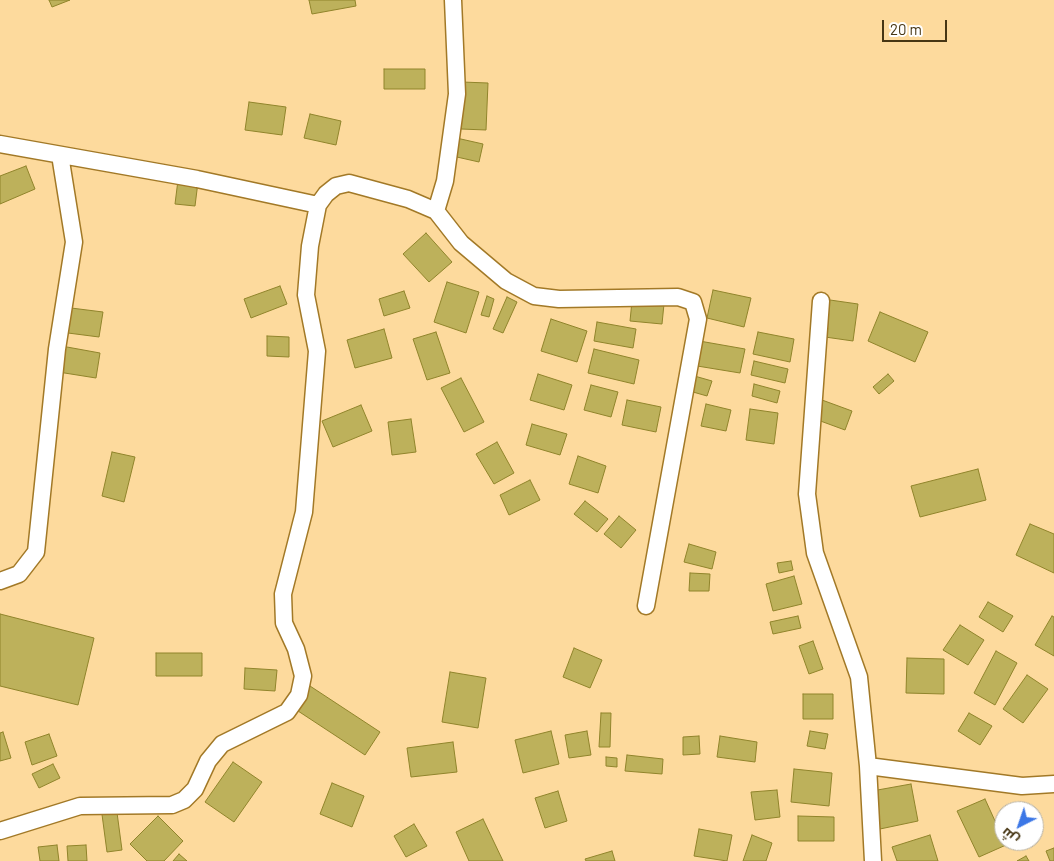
<!DOCTYPE html>
<html>
<head>
<meta charset="utf-8">
<style>
  body { margin:0 }
  #map { position:relative; width:1054px; height:861px; overflow:hidden; background:#fdda9d; font-family:Barlow,Cairo,sans-serif }
  canvas { display:block }
  .north { position:absolute; left:994px; top:801px; width:50px; height:50px; box-sizing:border-box; background:#fff; border:1px solid #b5afa1; border-radius:50%; rotate:221deg; font-size:14px; font-weight:700; line-height:20px; text-align:center; color:#473614 }
  .north::after { content:''; display:block; margin:auto; width:18px; height:22px; background:#3c77e6; clip-path:polygon(50% 0,100% 100%,50% 72%,0 100%) }
  .scale { position:absolute; left:882px; top:20px; width:65px; height:22px; box-sizing:border-box; border:2px solid #473614; border-top:0; padding-left:6px; font-size:15px; line-height:18px; white-space:nowrap; color:#473614; -webkit-text-stroke:4px #fff; paint-order:stroke }
</style>
</head>
<body>
<div id="map">
<canvas width="1054" height="861"></canvas>
<div class="north">ش</div>
<div class="scale">20 m</div>
</div>
<script>
const ctx = document.querySelector('canvas').getContext('2d');
ctx.lineJoin = 'round';
function fill(path, color) {
  ctx.fillStyle = color;
  ctx.fill(path, 'evenodd');
}
function shape(rows) {
  const path = new Path2D();
  for (const r of rows) {
    path.moveTo(r[0], r[1]);
    for (let i = 2; i < r.length; i += 2) path.lineTo(r[i], r[i + 1]);
  }
  return path;
}
function stroke(path, color, width, dash) {
  ctx.strokeStyle = color;
  ctx.lineWidth = width;
  ctx.lineCap = dash ? 'butt' : 'round';
  ctx.setLineDash(dash || []);
  ctx.stroke(path);
}
const building = shape([
  [49,0,70,0,52,7,49,0],
  [309,0,355,0,356,6,312,14,309,0],
  [384,69,425,69,425,89,384,89,384,69],
  [462,82,488,83,486,130,461,129,462,82],
  [249,102,286,107,282,135,245,130,249,102],
  [310,114,341,121,336,145,304,138,310,114],
  [452,137,483,144,479,162,448,155,452,137],
  [26,166,35,189,0,204,0,176,26,166],
  [178,180,198,182,195,206,175,204,178,180],
  [426,233,452,262,429,282,403,254,426,233],
  [447,282,479,292,466,333,434,322,447,282],
  [280,286,287,304,251,318,244,299,280,286],
  [713,290,751,298,744,327,707,318,713,290],
  [404,291,410,308,384,316,379,299,404,291],
  [487,296,494,299,489,317,481,315,487,296],
  [507,297,517,302,503,333,493,329,507,297],
  [816,298,858,304,853,341,811,335,816,298],
  [632,301,664,304,662,324,630,321,632,301],
  [71,308,103,312,99,337,68,333,71,308],
  [880,312,928,332,915,362,868,341,880,312],
  [551,319,587,331,577,362,541,351,551,319],
  [597,322,636,329,633,348,594,341,597,322],
  [384,329,392,358,355,368,347,340,384,329],
  [436,332,450,373,427,380,413,339,436,332],
  [758,332,794,339,790,362,753,354,758,332],
  [267,336,289,337,289,357,267,356,267,336],
  [688,339,745,349,740,373,685,364,688,339],
  [56,345,100,353,96,378,52,371,56,345],
  [594,349,639,360,634,384,588,373,594,349],
  [754,361,788,369,785,383,751,375,754,361],
  [684,373,712,381,707,396,679,388,684,373],
  [538,374,572,385,564,410,530,400,538,374],
  [888,374,894,381,879,394,873,387,888,374],
  [461,378,484,422,464,432,441,388,461,378],
  [754,384,780,391,777,403,752,396,754,384],
  [591,385,618,392,611,417,584,410,591,385],
  [627,400,661,407,656,432,622,425,627,400],
  [822,400,852,411,845,430,815,419,822,400],
  [706,404,731,410,726,431,701,426,706,404],
  [361,405,372,431,333,447,322,421,361,405],
  [750,409,778,413,774,444,746,440,750,409],
  [411,419,416,452,392,455,388,422,411,419],
  [532,424,567,434,560,455,526,445,532,424],
  [497,442,514,473,494,484,476,454,497,442],
  [112,452,135,457,124,502,102,496,112,452],
  [578,456,606,466,598,493,569,484,578,456],
  [978,469,986,500,920,517,911,486,978,469],
  [530,480,540,500,509,515,500,495,530,480],
  [585,501,608,519,597,532,574,514,585,501],
  [619,516,636,530,621,548,604,534,619,516],
  [1030,524,1054,534,1054,573,1016,555,1030,524],
  [689,544,716,552,712,569,684,562,689,544],
  [791,561,793,570,779,573,777,563,791,561],
  [690,573,710,574,709,591,689,591,690,573],
  [794,576,802,604,773,611,766,584,794,576],
  [988,602,1013,616,1003,632,979,617,988,602],
  [0,614,94,638,78,705,0,686,0,614],
  [798,616,801,628,773,634,770,622,798,616],
  [1052,616,1054,617,1054,656,1035,645,1052,616],
  [960,625,984,640,968,665,943,650,960,625],
  [813,641,823,669,809,674,799,646,813,641],
  [574,648,602,660,590,688,563,677,574,648],
  [996,651,1017,663,995,705,974,693,996,651],
  [156,653,202,653,202,676,156,676,156,653],
  [907,658,944,659,944,694,906,693,907,658],
  [245,668,277,670,275,691,244,689,245,668],
  [450,672,486,678,478,728,442,722,450,672],
  [1027,675,1048,689,1023,723,1003,709,1027,675],
  [310,686,380,732,365,755,295,709,310,686],
  [803,694,833,694,833,719,803,719,803,694],
  [601,713,611,713,610,747,599,747,601,713],
  [969,713,992,726,980,745,958,731,969,713],
  [551,731,559,764,523,773,515,740,551,731],
  [587,731,591,755,569,758,565,735,587,731],
  [810,731,828,734,825,749,807,746,810,731],
  [3,732,11,758,0,761,0,733,3,732],
  [49,734,57,756,32,765,25,742,49,734],
  [699,736,700,754,683,755,683,737,699,736],
  [720,736,757,742,755,762,717,757,720,736],
  [453,742,457,772,411,777,407,748,453,742],
  [627,755,663,759,662,774,625,771,627,755],
  [606,757,617,758,617,767,606,766,606,757],
  [233,762,262,782,234,822,205,802,233,762],
  [53,764,60,778,39,788,32,774,53,764],
  [794,769,832,773,829,806,791,802,794,769],
  [332,783,364,796,352,827,320,814,332,783],
  [911,784,918,821,880,829,872,791,911,784],
  [777,790,780,817,755,820,751,792,777,790],
  [558,791,567,821,545,828,535,798,558,791],
  [985,799,1006,845,979,857,957,811,985,799],
  [116,805,122,850,107,852,101,807,116,805],
  [158,816,183,841,164,861,147,861,130,844,158,816],
  [798,816,834,817,834,841,798,841,798,816],
  [483,819,503,861,469,861,456,832,483,819],
  [414,824,427,846,406,857,394,836,414,824],
  [699,829,732,835,727,861,694,856,699,829],
  [752,835,772,843,766,861,743,861,752,835],
  [930,835,938,861,897,861,892,847,930,835],
  [57,845,59,861,40,861,38,847,57,845],
  [86,845,87,861,68,861,67,846,86,845],
  [1054,848,1054,861,1050,861,1046,851,1054,848],
  [612,851,615,861,586,861,585,859,612,851],
  [179,854,187,861,173,861,179,854],
  [1026,856,1029,861,1017,861,1026,856]
]);
fill(building, '#bdb15b');
stroke(building, '#90842b', 1);
const street = shape([
  [0,144,197,179,318,205],
  [436,211,445,181,457,94,453,0],
  [821,301,807,494,815,553,859,677,868,766,873,861],
  [0,581,19,574,36,552,57,349,74,242,60,155],
  [868,766,1022,786,1054,784],
  [0,831,80,806,172,805,184,800,195,789,208,761,222,744,287,712,299,695,303,676,296,649,284,623,283,594,304,512,317,351,306,295,310,246,318,205,326,194,336,186,349,183,408,199,436,211,461,243,506,281,534,296,559,299,678,297,693,302,698,319,646,606]
]);
stroke(street, '#a27927', 19);
stroke(street, '#fff', 16);
</script>
</body>
</html>
